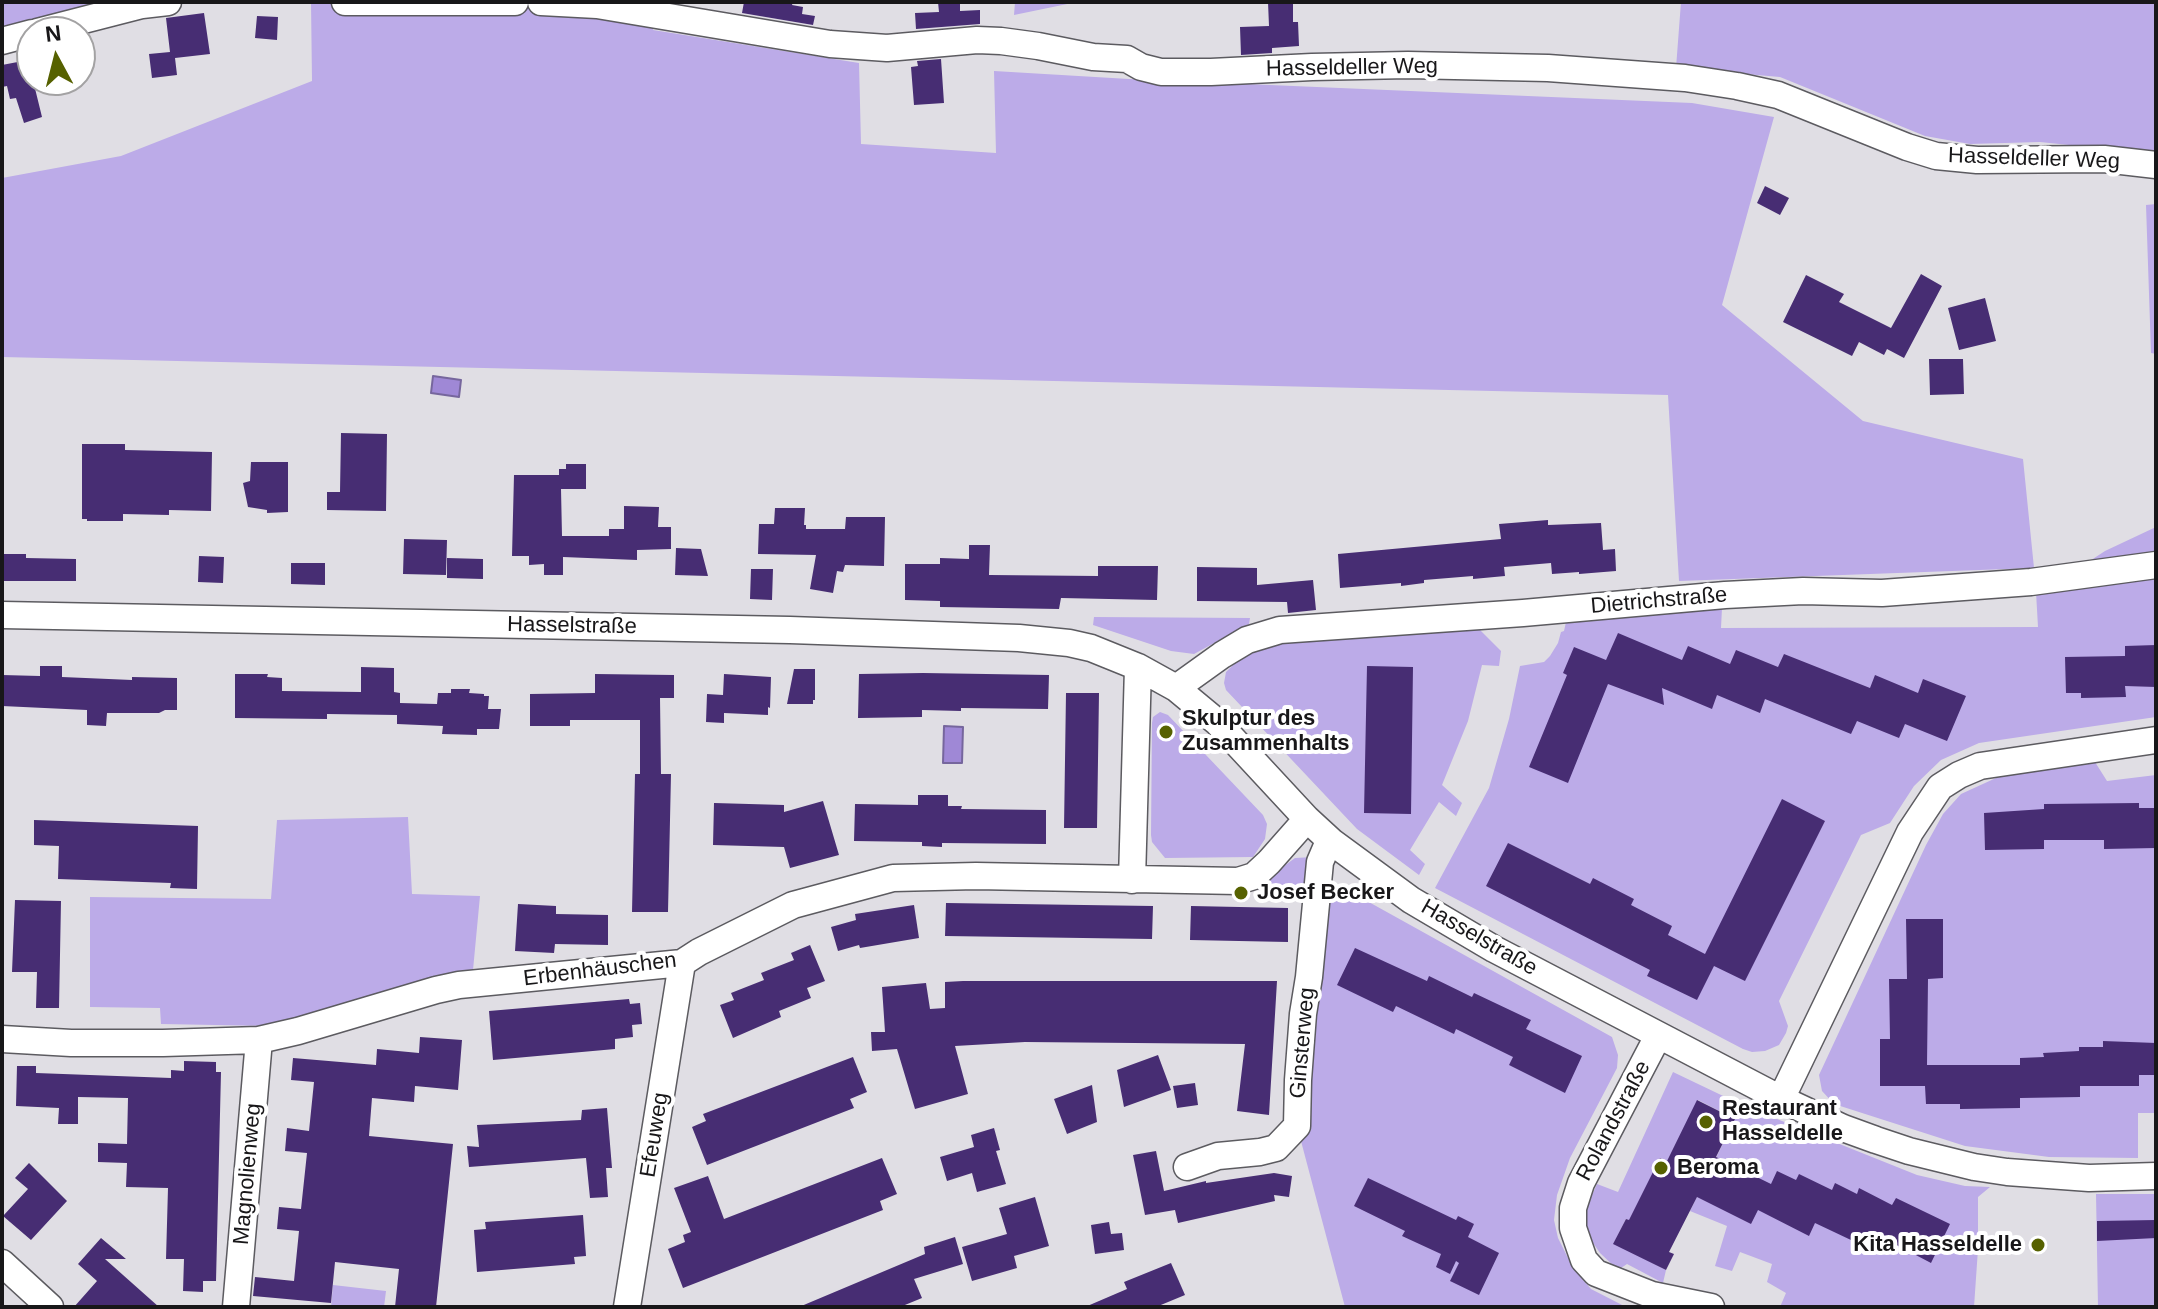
<!DOCTYPE html>
<html>
<head>
<meta charset="utf-8">
<style>
  body { margin:0 }
  #map { position:relative; width:2158px; height:1309px; overflow:hidden; background:#e0dee4; font-family:Arial,sans-serif }
  canvas { display:block }
  .frame { position:absolute; inset:0; border:4px solid #181719; pointer-events:none }
  .north { position:absolute; left:16px; top:16px; width:80px; height:80px; box-sizing:border-box; background:#fff; border:2px solid #a3a2a3; border-radius:50%; rotate:353deg; font-size:22px; font-weight:700; line-height:32px; text-align:center; color:#181719 }
  .north::after { content:''; display:block; margin:auto; width:28px; height:36px; background:#566100; clip-path:polygon(50% 0,100% 100%,50% 72%,0 100%) }
</style>
</head>
<body>
<div id="map">
<canvas width="2158" height="1309"></canvas>
<div class="frame"></div>
<div class="north">N</div>
</div>
<script>
const ctx = document.querySelector('canvas').getContext('2d');
ctx.lineJoin = 'round';
function fill(path, color) {
  ctx.fillStyle = color;
  ctx.fill(path, 'evenodd');
}
function shape(rows) {
  const path = new Path2D();
  for (const r of rows) {
    path.moveTo(r[0], r[1]);
    for (let i = 2; i < r.length; i += 2) path.lineTo(r[i], r[i + 1]);
  }
  return path;
}
function stroke(path, color, width, dash) {
  ctx.strokeStyle = color;
  ctx.lineWidth = width;
  ctx.lineCap = dash ? 'butt' : 'round';
  ctx.setLineDash(dash || []);
  ctx.stroke(path);
}
function write(font, color, halo, rows, align = 'center') {
  ctx.font = font + ' Arial,sans-serif';
  ctx.lineWidth = 8;
  ctx.setLineDash([]);
  ctx.textBaseline = 'middle';
  ctx.strokeStyle = halo;
  ctx.fillStyle = color;
  for (const [text, x, y, turn = 0] of rows) {
    ctx.save();
    ctx.translate(x, y);
    ctx.rotate((+turn || 0) * Math.PI / 180);
    ctx.textAlign = isNaN(turn) ? turn : align;
    if (halo) ctx.strokeText(text, 0, 0);
    ctx.fillText(text, 0, 0);
    ctx.restore();
  }
}
fill(shape([
  [2,2,109,2,2,27],
  [311,2,658,2,653,30,859,63,861,144,996,153,994,71,1129,79,1692,103,1774,117,1722,305,1863,421,2023,459,2034,568,1679,581,1668,395,2,357,2,178,121,156,312,81],
  [1015,2,1077,2,1014,15],
  [1681,2,2156,2,2156,154,2040,142,1970,144,1925,136,1780,77,1676,68],
  [2156,204,2156,354,2151,353,2146,205],
  [2156,527,2156,554,2079,568,2105,551],
  [2156,575,2156,717,1979,743,1941,760,1914,786,1890,823,1861,835,1779,1001,1788,1026,1786,1033,1779,1045,1765,1051,1752,1052,1743,1049,1435,888,1489,788,1509,719,1520,666,1544,662,1550,656,1558,643,1561,632,1564,631,1566,622,1596,621,1597,612,1722,608,1721,628,2038,627,2036,592],
  [1094,617,1250,618,1249,624,1194,654,1171,651,1093,625],
  [1469,627,1479,629,1501,651,1499,666,1482,665,1468,721,1442,785,1462,803,1456,816,1439,802,1410,850,1425,864,1419,875,1357,829,1226,690,1224,683,1226,672,1236,662,1256,649,1272,644],
  [1160,712,1168,715,1263,815,1267,824,1265,839,1253,857,1165,858,1152,842,1151,835,1152,723,1153,717],
  [2095,762,2107,781,2156,775,2156,1113,2138,1113,2138,1158,2049,1157,1965,1146,1834,1104,1822,1091,1819,1075,1926,845,1943,814,1961,794,1996,778,2014,773],
  [408,817,412,894,480,896,473,970,270,1026,161,1024,160,1008,90,1007,90,897,271,899,277,820],
  [1314,857,1310,891,1258,890,1261,883,1295,858],
  [1334,899,1367,901,1612,1037,1618,1055,1617,1068,1570,1158,1557,1195,1554,1220,1558,1238,1573,1268,1591,1289,1626,1307,1345,1307,1297,1126,1317,907],
  [1673,1072,1742,1105,1917,1175,1965,1186,1990,1187,1978,1197,1978,1249,1974,1307,1780,1307,1786,1293,1767,1282,1772,1264,1740,1252,1732,1271,1715,1266,1727,1226,1690,1211,1735,1119,1698,1100,1667,1161,1660,1158,1640,1226,1626,1219,1614,1243,1666,1270,1663,1283,1627,1264,1618,1270,1600,1253,1591,1240,1585,1225,1584,1213,1597,1184,1618,1192],
  [2096,1194,2156,1194,2156,1307,2098,1307],
  [333,1285,386,1291,384,1307,331,1307]
]), '#bcabe8');
const water = shape([
  [433,376,461,380,459,397,431,393,433,376],
  [944,726,963,727,962,763,943,763,944,726]
]);
fill(water, '#9f88d6');
stroke(water, '#76669d', 2);
fill(shape([
  [744,2,793,2,792,5,803,7,802,14,815,16,813,25,742,13],
  [938,2,960,2,960,11,980,10,980,24,916,29,915,13,939,12],
  [1268,2,1293,2,1293,22,1298,22,1299,46,1272,48,1272,53,1241,55,1240,27,1269,26],
  [204,13,210,54,175,58,177,75,152,78,149,54,170,52,166,18],
  [257,16,278,17,277,40,255,38],
  [941,59,944,103,914,105,911,67,918,66,917,61],
  [28,60,42,117,24,123,16,98,10,99,7,86,2,87,2,65],
  [1765,186,1789,198,1780,215,1757,203],
  [1921,274,1942,286,1904,358,1887,349,1884,355,1859,342,1852,356,1783,322,1806,275,1844,294,1839,302,1891,328],
  [1985,298,1996,341,1959,350,1948,308],
  [1929,359,1963,359,1964,394,1930,395],
  [341,433,387,434,386,511,327,510,327,492,340,492],
  [82,444,125,444,125,450,212,452,211,511,169,510,169,515,123,514,123,521,87,521,87,519,82,519],
  [251,462,288,462,288,512,267,513,267,510,248,507,243,483,250,481],
  [566,464,586,464,586,489,561,489,562,536,609,536,609,529,624,529,624,506,659,507,658,527,671,527,671,549,637,550,637,560,563,557,563,575,544,575,544,564,529,565,529,556,512,556,514,475,559,475,559,469,566,469],
  [775,508,805,508,804,525,806,525,806,529,845,529,846,517,885,517,884,566,845,565,843,572,837,571,833,593,810,589,816,555,758,554,759,524,774,524],
  [1548,520,1548,525,1601,523,1603,550,1615,549,1616,571,1579,574,1579,572,1552,574,1551,563,1504,567,1505,576,1473,579,1473,576,1424,580,1424,583,1401,586,1401,583,1340,588,1338,554,1501,539,1499,524],
  [404,539,447,540,446,575,403,574],
  [969,545,990,545,989,575,1098,576,1098,566,1158,566,1157,600,1061,598,1059,609,940,607,940,601,905,600,905,564,940,564,940,558,969,559],
  [676,548,701,549,708,576,675,575],
  [2,554,26,554,26,558,76,559,76,581,2,581],
  [199,556,224,557,223,583,198,582],
  [447,558,483,559,483,579,447,578],
  [291,563,325,563,325,585,291,584],
  [1197,567,1257,568,1257,585,1313,580,1316,610,1288,613,1287,602,1197,601],
  [751,569,773,569,772,600,750,599],
  [1618,633,1682,660,1688,646,1730,664,1736,650,1778,667,1784,654,1870,688,1875,675,1918,693,1923,679,1966,696,1947,741,1905,724,1899,738,1857,721,1851,734,1765,699,1760,713,1717,695,1712,709,1662,688,1664,705,1608,684,1568,783,1529,767,1567,675,1563,673,1574,647,1606,660],
  [2156,645,2156,687,2125,686,2126,697,2081,698,2081,693,2066,693,2065,657,2125,656,2125,646],
  [40,666,62,666,62,677,132,680,132,677,177,678,177,710,165,710,159,713,107,713,106,726,87,725,87,710,2,706,2,675,40,676],
  [1367,666,1413,667,1411,814,1364,813],
  [361,667,394,668,394,692,400,693,400,703,437,704,438,693,451,693,451,689,470,689,469,693,484,694,484,696,489,696,488,709,501,709,499,729,477,729,477,735,442,734,443,726,397,724,397,715,327,714,327,719,235,718,235,674,268,674,267,677,282,678,282,691,361,692],
  [794,669,815,669,815,700,813,700,813,704,787,704],
  [923,673,1049,675,1048,709,961,708,961,711,922,710,922,717,858,718,859,674],
  [595,674,674,675,674,698,660,698,661,774,671,774,668,912,632,912,635,774,640,774,640,720,570,720,570,726,530,726,530,694,595,693],
  [724,674,771,677,770,708,768,707,768,715,724,713,724,723,706,722,707,694,723,695],
  [1066,693,1099,693,1097,828,1064,828],
  [918,795,948,795,948,806,962,806,961,809,1046,810,1046,844,942,843,942,847,922,846,922,842,854,841,855,804,918,805],
  [1782,799,1825,821,1745,981,1714,966,1697,1000,1647,976,1650,970,1486,886,1508,843,1590,884,1593,878,1634,899,1631,905,1672,926,1668,935,1705,954],
  [823,801,839,855,790,868,784,847,713,845,714,803,784,805,784,812],
  [2139,803,2139,808,2156,808,2156,848,2104,849,2104,840,2044,840,2044,849,1985,850,1984,813,2044,809,2044,804],
  [34,820,198,826,197,889,170,888,171,883,58,879,59,846,34,845],
  [15,900,61,901,59,1008,36,1008,37,972,12,972],
  [946,903,1153,906,1152,939,945,936],
  [518,904,556,906,556,914,608,915,608,945,555,944,554,953,515,951],
  [914,905,919,938,860,948,859,945,838,951,831,927,856,920,855,914],
  [1191,906,1288,908,1288,942,1190,940],
  [1906,919,1943,919,1943,978,1928,979,1927,1065,2020,1065,2020,1058,2044,1057,2043,1053,2079,1051,2079,1047,2103,1047,2103,1041,2156,1043,2156,1075,2139,1075,2139,1086,2080,1086,2080,1097,2020,1098,2020,1108,1960,1109,1960,1104,1926,1104,1925,1086,1880,1086,1880,1039,1890,1039,1889,979,1907,979],
  [810,945,825,981,807,988,811,998,779,1011,781,1017,733,1038,720,1005,734,1000,731,993,764,980,761,973,794,960,791,953],
  [1355,948,1427,981,1429,976,1472,997,1474,993,1531,1020,1526,1029,1582,1056,1565,1093,1509,1065,1513,1057,1456,1029,1454,1034,1396,1006,1393,1012,1337,985],
  [963,981,1277,981,1269,1115,1237,1111,1245,1044,1025,1042,955,1046,968,1094,915,1109,897,1049,872,1051,871,1032,885,1032,882,987,926,983,930,1009,945,1008,945,982],
  [629,999,630,1004,640,1003,642,1024,632,1025,633,1037,615,1039,615,1049,493,1060,489,1011],
  [420,1037,462,1040,458,1090,415,1086,414,1102,372,1098,369,1136,453,1144,436,1307,395,1307,399,1269,335,1262,331,1303,253,1296,255,1277,294,1281,299,1231,277,1229,279,1207,301,1209,307,1153,285,1151,287,1128,309,1131,314,1082,291,1080,293,1058,376,1065,377,1049,419,1053],
  [1158,1055,1171,1090,1124,1107,1117,1070],
  [853,1057,867,1092,850,1099,854,1108,707,1165,692,1127,706,1121,703,1114],
  [184,1061,216,1062,216,1072,221,1072,216,1281,203,1281,203,1292,183,1291,184,1259,166,1259,168,1188,126,1187,127,1163,98,1162,98,1143,127,1144,128,1098,78,1097,78,1124,58,1124,59,1108,16,1106,17,1066,36,1066,36,1073,171,1078,171,1070,184,1071],
  [1195,1083,1198,1105,1177,1108,1173,1086],
  [1092,1085,1097,1122,1067,1134,1054,1099],
  [1697,1100,1735,1119,1716,1157,1771,1184,1777,1171,1796,1180,1799,1174,1832,1190,1835,1183,1857,1194,1859,1188,1892,1205,1896,1198,1950,1224,1931,1263,1891,1242,1890,1245,1876,1238,1870,1249,1815,1223,1809,1236,1758,1210,1751,1224,1697,1197,1669,1252,1674,1254,1666,1270,1613,1244,1626,1219,1629,1220,1660,1158,1667,1161],
  [607,1108,612,1168,606,1168,608,1197,590,1198,586,1158,469,1167,467,1146,479,1147,477,1125,581,1120,582,1110],
  [994,1128,1000,1150,996,1151,1006,1184,977,1192,972,1173,947,1181,940,1157,974,1147,971,1135],
  [1156,1151,1164,1191,1206,1181,1206,1183,1274,1173,1292,1176,1289,1197,1274,1195,1275,1201,1178,1223,1175,1210,1145,1215,1133,1155],
  [882,1158,897,1194,880,1201,883,1210,683,1288,668,1249,685,1242,683,1235,691,1232,674,1188,708,1176,724,1219],
  [29,1163,67,1201,31,1240,3,1216,28,1189,15,1178],
  [1368,1178,1456,1220,1458,1216,1474,1224,1468,1237,1499,1253,1479,1295,1450,1281,1459,1263,1456,1261,1450,1274,1436,1267,1441,1254,1402,1236,1405,1231,1354,1206],
  [1035,1197,1049,1246,1014,1256,1017,1268,972,1281,962,1247,1007,1234,999,1208],
  [583,1215,586,1256,574,1257,575,1264,477,1272,474,1230,486,1229,485,1222],
  [2156,1220,2156,1238,2097,1241,2097,1221],
  [1109,1222,1111,1234,1122,1233,1124,1250,1095,1254,1091,1225],
  [955,1237,963,1264,914,1279,922,1298,900,1307,799,1307,925,1254,924,1247],
  [101,1238,126,1259,105,1259,159,1307,74,1307,97,1281,78,1264],
  [1171,1263,1185,1295,1156,1307,1085,1307,1127,1289,1124,1282]
]), '#472d73');
const minor = shape([
  [345,2,515,2],
  [541,2,597,5,830,44,887,48,977,40,1001,41,1038,46,1093,57,1127,59,1141,67,1161,72,1211,72,1312,67,1408,65,1548,68,1685,78,1737,86,1778,95,1907,147,1936,156,1977,160,2104,159,2156,165],
  [37,32,142,5,168,2],
  [2,41,32,33],
  [2,615,790,630,1019,638,1069,643,1091,648,1138,667,1176,688,1217,722,1307,819,1332,842,1411,900,1494,949,1781,1099,1843,1128,1876,1140,1909,1151,1974,1167,2007,1172,2089,1178,2156,1176],
  [1176,688,1222,655,1247,640,1280,630,1523,613,1725,595,1803,591,1882,593,2031,582,2156,565],
  [1132,880,1138,667],
  [1658,1036,1581,1183,1573,1208,1573,1228,1584,1260,1596,1273,1652,1295,1711,1307],
  [2,1039,71,1043,163,1043,259,1040,298,1031,436,990,459,985,682,963,699,952,793,905,893,878,976,876,1238,881,1254,876,1269,862,1307,819],
  [1781,1099,1910,832,1940,787,1959,775,1980,766,2156,740],
  [1187,1167,1218,1156,1260,1152,1276,1148,1297,1126,1298,1080,1303,1014,1309,977,1320,862,1326,848,1332,842],
  [2,1263,50,1307],
  [236,1307,259,1040],
  [627,1307,682,963]
]);
stroke(minor, '#5c5b60', 29);
stroke(minor, '#fff', 26);
for (const [x, y, r, color] of [
  [1166,732,8,"#566100"],
  [1241,893,8,"#566100"],
  [1706,1122,8,"#566100"],
  [1661,1168,8,"#566100"],
  [2038,1245,8,"#566100"]
]) {
  const dot = new Path2D();
  dot.arc(x, y, r, 0, 2 * Math.PI);
  ctx.fillStyle = color;
  ctx.fill(dot);
  stroke(dot, '#fff', 3);
}
write('22px', '#181719', '#fff', [
  ["Hasseldeller Weg",1352,68,-1],
  ["Hasseldeller Weg",2034,159,2],
  ["Dietrichstraße",1659,601,-5],
  ["Hasselstraße",572,626,1],
  ["Hasselstraße",1479,938,30],
  ["Erbenhäuschen",600,970,-7],
  ["Ginsterweg",1303,1043,-85],
  ["Rolandstraße",1614,1121,-62],
  ["Efeuweg",655,1135,-81],
  ["Magnolienweg",248,1174,-85]
]);
write('bold 22px', '#181719', '#fff', [
  ["Skulptur des",1182,719],
  ["Zusammenhalts",1182,744],
  ["Josef Becker",1257,893],
  ["Restaurant",1722,1109],
  ["Hasseldelle",1722,1134],
  ["Beroma",1677,1168],
  ["Kita Hasseldelle",2022,1245,"right"]
], 'left');
</script>
</body>
</html>
